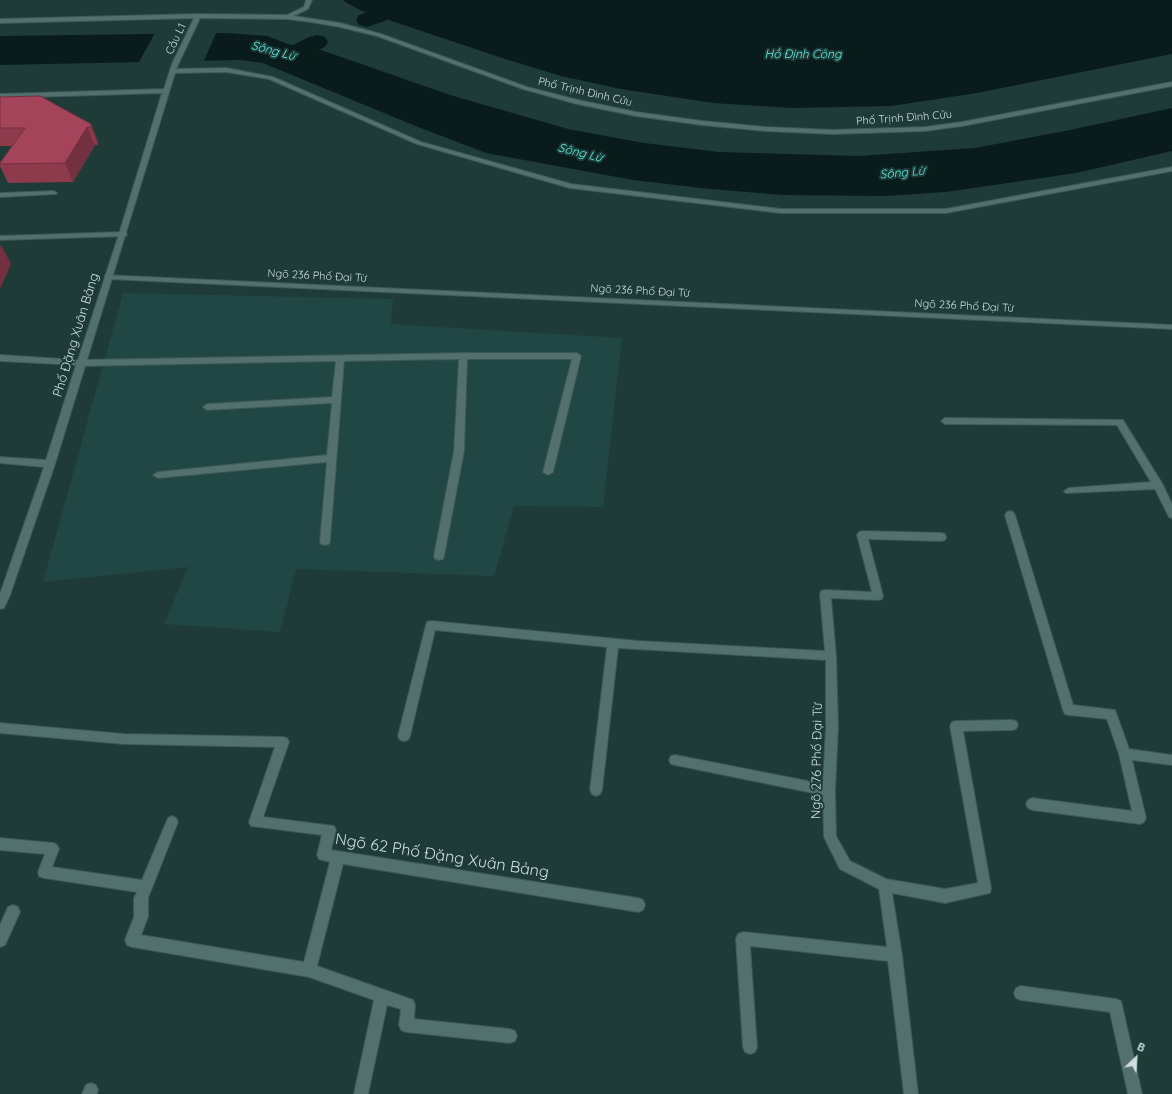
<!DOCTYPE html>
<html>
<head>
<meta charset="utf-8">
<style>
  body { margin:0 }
  #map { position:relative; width:1172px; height:1094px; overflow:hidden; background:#1e3b38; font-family:Quicksand,sans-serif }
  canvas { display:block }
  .north { position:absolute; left:1116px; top:1038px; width:40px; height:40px; -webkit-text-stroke:3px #1e3b38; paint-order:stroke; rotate:25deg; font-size:11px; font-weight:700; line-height:16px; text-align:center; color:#cededd }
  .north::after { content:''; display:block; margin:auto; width:14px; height:18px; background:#cededd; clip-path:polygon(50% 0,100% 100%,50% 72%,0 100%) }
</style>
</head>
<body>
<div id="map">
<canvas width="1172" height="1094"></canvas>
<div class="north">B</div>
</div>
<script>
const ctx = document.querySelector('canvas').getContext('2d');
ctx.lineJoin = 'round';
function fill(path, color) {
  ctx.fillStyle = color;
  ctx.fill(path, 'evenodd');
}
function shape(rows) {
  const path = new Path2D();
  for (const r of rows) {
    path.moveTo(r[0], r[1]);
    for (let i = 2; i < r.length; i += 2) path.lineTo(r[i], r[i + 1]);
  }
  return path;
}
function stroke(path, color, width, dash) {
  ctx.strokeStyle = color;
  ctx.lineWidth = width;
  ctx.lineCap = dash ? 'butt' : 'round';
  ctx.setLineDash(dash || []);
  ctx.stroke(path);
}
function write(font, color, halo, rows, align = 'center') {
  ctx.font = font + ' Quicksand,sans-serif';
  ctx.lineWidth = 4;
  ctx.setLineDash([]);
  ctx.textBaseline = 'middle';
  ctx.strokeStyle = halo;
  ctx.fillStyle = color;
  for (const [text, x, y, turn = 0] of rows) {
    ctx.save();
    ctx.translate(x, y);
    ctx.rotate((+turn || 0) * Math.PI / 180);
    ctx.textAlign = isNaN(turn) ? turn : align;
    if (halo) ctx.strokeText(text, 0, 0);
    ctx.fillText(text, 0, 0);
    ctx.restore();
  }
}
fill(shape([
  [123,293,393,299,391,324,622,338,603,507,514,506,494,576,296,569,280,632,164,624,188,567,43,582]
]), '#204744');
fill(shape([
  [344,0,1172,0,1172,54,977,93,891,106,792,108,713,103,621,89,561,76,502,58,362,11,345,2],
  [227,33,267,36,288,44,321,50,450,95,568,129,644,143,719,152,858,156,975,148,1070,130,1172,108,1172,151,1076,173,946,192,886,196,783,195,710,189,633,180,486,153,413,125,263,63,241,60,0,65,0,36]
]), '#091c1b');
fill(shape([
  [156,31,217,31,203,63,138,64]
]), '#1e3b38');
fill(shape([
  [377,9,385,11,388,16,385,21,367,27,359,25,356,20,359,15,377,9],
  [317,35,325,37,328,42,325,47,299,60,291,62,283,60,279,55,283,50,309,37,317,35]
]), '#091c1b');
const service = shape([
  [54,191,57,193,56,194,0,197,0,193,54,191],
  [123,232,127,234,126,236,0,240,0,236,123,232],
  [105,275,1172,325,1172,329,108,279,105,279,105,275],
  [463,353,577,353,581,356,553,472,548,475,543,472,572,359,467,359,464,451,444,556,443,559,439,560,435,559,434,556,454,451,459,359,344,361,330,541,329,544,325,545,321,544,320,541,327,462,158,478,153,475,158,472,327,455,332,403,207,410,203,407,207,404,332,397,336,361,81,366,77,363,81,360,463,353],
  [945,418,1123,420,1163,485,1172,504,1172,518,1169,517,1155,489,1066,493,1064,491,1069,488,1151,482,1117,425,945,424,941,421,945,418],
  [1010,511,1013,512,1015,515,1073,705,1115,710,1129,749,1172,755,1172,765,1132,760,1146,818,1144,822,1140,824,1032,810,1028,808,1026,804,1028,800,1032,798,1132,811,1119,754,1107,719,1069,715,1065,714,1063,710,1005,515,1007,512,1010,511],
  [862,531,941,533,945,534,946,537,945,540,941,541,868,539,883,596,882,599,878,600,831,598,836,656,838,727,835,791,836,836,850,861,886,879,945,889,978,883,950,726,952,722,956,721,1012,720,1016,721,1018,725,1016,729,1012,730,963,731,991,888,990,893,945,903,892,893,902,955,918,1094,904,1094,888,961,750,946,757,1047,755,1052,750,1054,745,1052,743,1047,736,939,738,934,743,932,887,947,879,889,840,869,824,837,823,795,675,765,671,764,669,760,671,756,675,755,823,784,826,727,826,660,618,648,602,790,600,794,596,796,592,794,590,790,607,647,435,630,410,736,408,740,404,741,400,740,398,736,426,625,427,622,431,621,638,641,825,651,820,594,821,591,825,590,872,592,857,535,859,532,862,531],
  [0,723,124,734,283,737,287,738,289,742,263,817,334,826,336,830,331,850,638,898,643,900,645,905,643,910,638,912,343,864,317,966,413,1000,415,1005,414,1019,510,1029,515,1031,517,1036,515,1041,510,1043,406,1032,401,1030,399,1025,401,1009,387,1005,368,1094,354,1094,374,1000,309,977,132,947,127,945,125,940,134,917,134,898,137,892,44,878,39,876,38,872,45,854,0,850,0,838,53,843,57,845,59,849,52,867,142,880,168,818,172,816,176,818,178,822,148,898,148,917,141,935,304,962,330,862,319,859,317,855,322,835,251,826,249,822,275,747,124,744,0,733,0,723],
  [13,905,18,907,20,912,5,945,0,947,0,925,8,907,13,905],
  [1021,986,1116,999,1121,1001,1142,1094,1128,1094,1110,1012,1021,1000,1016,998,1014,993,1016,988,1021,986],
  [91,1083,96,1085,98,1090,97,1094,82,1094,86,1085,91,1083]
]);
const minor = shape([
  [306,0,312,0,308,9,289,18,285,18,285,16,304,7,306,0],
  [198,14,201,16,176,69,226,68,273,77,421,142,571,184,781,209,946,209,1172,167,1172,171,946,213,781,213,570,188,417,144,269,79,226,72,175,73,55,464,10,595,4,608,0,609,0,594,44,467,0,463,0,457,46,460,76,365,0,361,0,355,78,360,119,234,162,93,0,98,0,94,164,89,172,64,195,16,198,14]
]);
const secondary = shape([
  [198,14,287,15,340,23,381,34,527,87,578,100,636,112,702,121,765,127,833,130,925,127,962,122,1172,82,1172,86,962,126,925,131,833,134,765,131,702,125,636,116,577,104,523,89,377,36,340,27,311,22,287,19,198,18,0,23,0,19,198,14]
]);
stroke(service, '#3d5755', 2);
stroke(minor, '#3d5755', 2);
stroke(secondary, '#3d5755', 2);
fill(service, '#52706d');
fill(minor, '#52706d');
fill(secondary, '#52706d');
fill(shape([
  [0,97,91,124,98,142,98,145,95,145,73,182,8,183,0,166,0,163,12,146,0,146]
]), '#8d3a4d');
fill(shape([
  [91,124,98,142,98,145,91,127],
  [87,127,95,145,73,182,65,163],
  [1,245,11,264,0,289,0,246]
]), '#73303f');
const building = shape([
  [40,96,91,124,91,127,87,127,65,163,0,164,0,163,25,128,0,128,0,97,40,96]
]);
fill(building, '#a4445a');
stroke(building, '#73303f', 1);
write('11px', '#cededd', '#1e3b38', [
  ["Cầu L1",176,39,-65],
  ["Phố Trịnh Đình Cửu",585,92,13],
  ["Phố Trịnh Đình Cửu",904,118,-4],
  ["Ngõ 236 Phố Đại Từ",317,276,3],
  ["Ngõ 236 Phố Đại Từ",640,291,3],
  ["Ngõ 236 Phố Đại Từ",964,306,3]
]);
write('italic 12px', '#58eee5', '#1e3b38', [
  ["Sông Lừ",273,51,15],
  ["Hồ Định Công",803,54],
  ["Sông Lừ",580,153,14],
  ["Sông Lừ",902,173,-5]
]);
write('13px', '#cededd', '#1e3b38', [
  ["Phố Đặng Xuân Bảng",76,335,-73],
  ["Ngõ 276 Phố Đại Từ",817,761,-89]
]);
write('16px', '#cededd', '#1e3b38', [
  ["Ngõ 62 Phố Đặng Xuân Bảng",442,856,9]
]);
</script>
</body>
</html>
